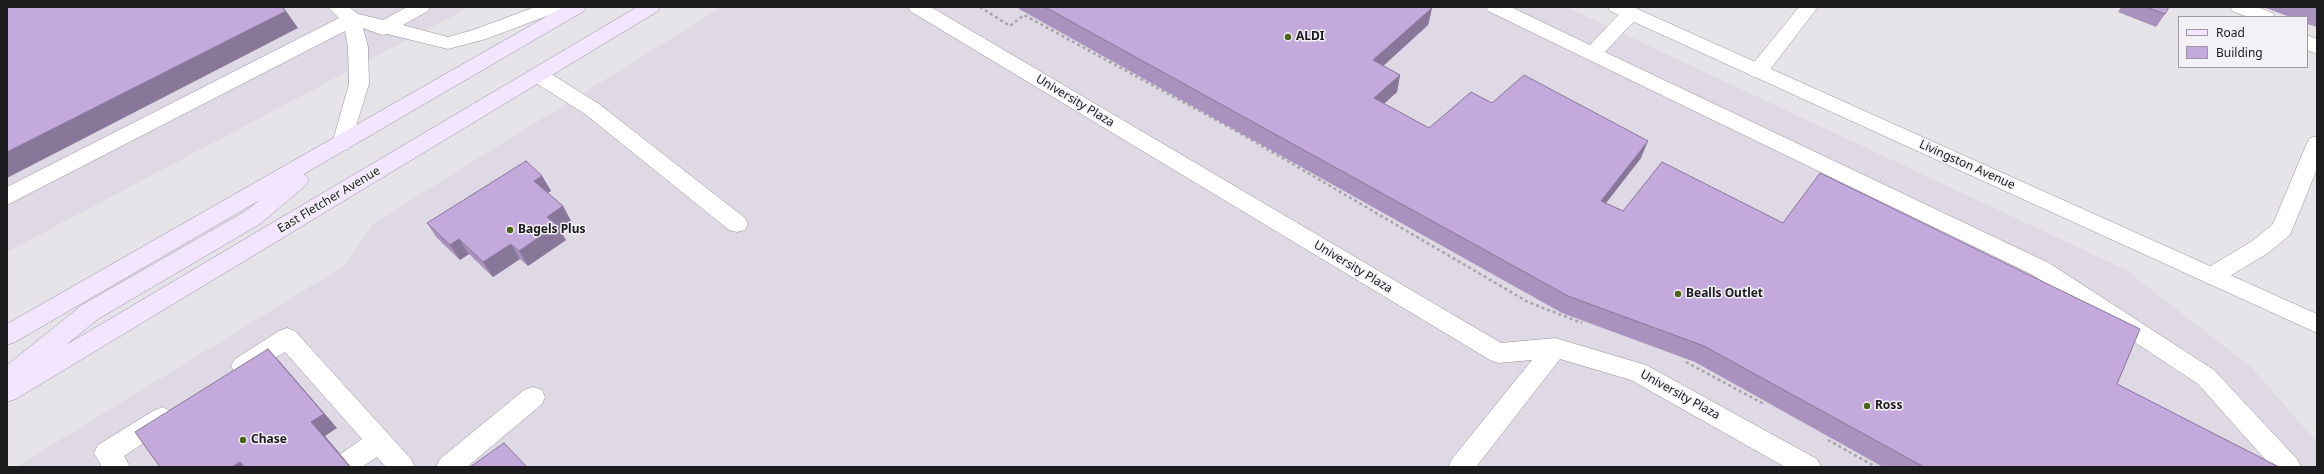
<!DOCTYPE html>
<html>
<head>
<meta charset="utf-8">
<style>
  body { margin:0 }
  #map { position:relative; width:2324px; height:474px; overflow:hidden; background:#e6e3e9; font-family:"Noto Sans",sans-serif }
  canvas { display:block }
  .frame { position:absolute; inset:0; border:8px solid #1b1a1c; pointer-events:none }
  .legend { position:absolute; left:2178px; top:16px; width:130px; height:52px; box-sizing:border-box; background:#f3f0f6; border:1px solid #9d9a9f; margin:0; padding:5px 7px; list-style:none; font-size:12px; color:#1b1a1c }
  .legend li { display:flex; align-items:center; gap:8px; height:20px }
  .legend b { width:20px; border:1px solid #9d9a9f }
</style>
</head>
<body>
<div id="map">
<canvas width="2324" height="474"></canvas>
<div class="frame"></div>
<ul class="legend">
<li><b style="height:5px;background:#f3e5ff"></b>Road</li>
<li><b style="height:11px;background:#c4aadc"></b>Building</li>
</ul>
</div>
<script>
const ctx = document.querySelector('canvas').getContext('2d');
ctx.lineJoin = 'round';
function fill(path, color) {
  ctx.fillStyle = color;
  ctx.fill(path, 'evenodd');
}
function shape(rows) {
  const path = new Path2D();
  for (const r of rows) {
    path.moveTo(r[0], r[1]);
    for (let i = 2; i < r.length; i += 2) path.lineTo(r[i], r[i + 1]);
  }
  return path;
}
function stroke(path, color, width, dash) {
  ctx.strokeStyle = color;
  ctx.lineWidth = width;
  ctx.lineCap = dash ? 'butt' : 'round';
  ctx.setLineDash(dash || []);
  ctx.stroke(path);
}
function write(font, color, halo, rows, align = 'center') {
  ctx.font = font + ' "Noto Sans",sans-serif';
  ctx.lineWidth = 3;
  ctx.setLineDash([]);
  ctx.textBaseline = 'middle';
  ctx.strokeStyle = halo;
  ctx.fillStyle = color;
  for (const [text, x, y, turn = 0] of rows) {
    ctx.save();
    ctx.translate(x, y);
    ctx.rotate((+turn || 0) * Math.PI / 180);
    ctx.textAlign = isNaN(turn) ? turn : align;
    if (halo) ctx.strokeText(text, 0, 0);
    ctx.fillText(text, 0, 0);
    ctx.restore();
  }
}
fill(shape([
  [7,7,469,7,7,252],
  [722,7,1566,7,2126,270,2251,367,2317,442,2317,467,16,467,344,266,374,223]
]), '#dfd8e5');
const service = shape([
  [328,7,349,7,358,14,383,20,407,7,430,7,428,11,403,25,448,37,473,30,535,7,562,7,560,11,486,39,448,49,387,34,382,35,363,28,368,47,369,84,349,149,342,151,335,149,332,144,349,84,348,47,345,31,7,205,7,187,339,18,328,7],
  [908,7,931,7,1501,343,1555,338,1646,365,1817,459,1821,467,1785,467,1631,380,1560,359,1476,467,1448,467,1452,459,1532,360,1498,363,1490,360,910,11,908,7],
  [1486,7,1511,7,1590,45,1624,9,1631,7,1638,9,1640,13,1638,17,1605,52,2049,263,2214,370,2297,459,2301,467,2272,467,2198,384,2033,275,1488,11,1486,7],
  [1799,7,1818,7,1765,76,1758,78,1751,76,1748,71,1751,66,1799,7],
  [2230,7,2257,7,2273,13,2275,17,2248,17,2232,11,2230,7],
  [2307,35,2317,39,2317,54,2307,50,2307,35],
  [538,68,545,70,599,104,745,218,748,224,745,230,737,232,729,230,585,114,531,80,528,75,531,70,538,68],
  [2317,136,2317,169,2290,235,2268,253,2220,282,2212,285,2204,282,2201,276,2204,270,2252,241,2273,224,2307,143,2310,138,2317,136],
  [287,328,295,331,411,459,415,467,386,467,377,457,362,467,337,467,335,463,339,455,362,439,285,352,251,373,243,376,235,373,231,366,235,359,279,331,287,328],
  [533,387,542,390,545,397,542,404,467,467,436,467,440,459,524,390,533,387],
  [162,407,171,411,174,418,171,425,124,456,130,467,102,467,94,453,98,445,153,411,162,407]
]);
const minor = shape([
  [1608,7,1633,7,2317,314,2317,333,1610,11,1608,7]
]);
const secondary = shape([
  [563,7,586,7,584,11,304,174,309,180,305,186,260,224,98,319,66,345,637,7,660,7,658,11,16,399,7,402,7,365,82,305,244,212,260,200,15,342,7,345,7,324,563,7]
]);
stroke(service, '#959398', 1);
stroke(minor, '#959398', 1);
stroke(secondary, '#959398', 1);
stroke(shape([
  [980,7,1010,26,1024,15,1238,132,1528,302,1582,323],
  [1686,362,1764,404],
  [1828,440,1876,467]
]), '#a7a5aa', 2.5, [3, 3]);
fill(service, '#fff');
fill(minor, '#fff');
fill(secondary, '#f3e5ff');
fill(shape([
  [1019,7,1430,7,1432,8,1428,25,1383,66,1400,75,1397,92,1384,104,1429,128,1492,103,1641,158,1606,203,1623,211,1783,223,2117,384,2279,467,1883,467,1695,362,1562,313,1019,9],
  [2121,7,2169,7,2165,14,2156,27,2118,12],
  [2263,7,2317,7,2317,27,2307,24,2307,17,2290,17],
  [542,176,551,191,547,193,563,206,571,221,559,229,566,240,528,266,520,259,493,277,469,254,460,260,437,238,427,223]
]), '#a992bd');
fill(shape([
  [1432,8,1428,25,1371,77,1373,60],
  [286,11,298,28,7,178,7,152],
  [1400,75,1397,92,1371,115,1374,98],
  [1648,141,1641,158,1595,217,1601,201],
  [542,176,551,191,542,196,534,181],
  [563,206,571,221,559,229,566,240,528,266,519,251,547,217],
  [459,239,469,254,460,260,450,245],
  [511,244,520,259,493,277,483,262],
  [268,349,281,363,337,428,325,436,351,467,350,467,311,422],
  [240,462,245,467,232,467]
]), '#89779a');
const building = shape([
  [7,7,282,7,286,11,7,152,7,7],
  [1045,7,1430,7,1432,8,1373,60,1400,75,1374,98,1429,128,1471,92,1492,103,1524,75,1648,141,1601,201,1623,211,1662,162,1783,223,1820,173,2140,329,2117,384,2279,467,1924,467,1704,346,1568,296,1045,7],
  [2146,7,2169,7,2165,14,2146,7],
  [526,161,542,176,534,181,563,206,547,217,557,225,519,251,511,244,483,262,459,239,450,245,427,223,526,161],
  [268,349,324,414,311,422,350,467,244,467,240,462,232,467,160,467,135,432,268,349],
  [504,443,527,467,470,467,504,443]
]);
fill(building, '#c4aadc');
stroke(building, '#89779a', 1);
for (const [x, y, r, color] of [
  [1288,37,4,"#486519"],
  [510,230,4,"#486519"],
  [1678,294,4,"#486519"],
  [1867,406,4,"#486519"],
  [243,440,4,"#486519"]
]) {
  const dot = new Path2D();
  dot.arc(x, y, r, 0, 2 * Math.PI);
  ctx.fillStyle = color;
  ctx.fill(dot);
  stroke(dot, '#f3f0f6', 1.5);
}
write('bold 12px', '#1b1a1c', '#f3f0f6', [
  ["ALDI",1296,37],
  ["Bagels Plus",518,230],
  ["Bealls Outlet",1686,294],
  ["Ross",1875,406],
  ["Chase",251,440]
], 'left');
write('12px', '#1b1a1c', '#f3f0f6', [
  ["University Plaza",1075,101,31],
  ["Livingston Avenue",1967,165,24],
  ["East Fletcher Avenue",329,200,-31],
  ["University Plaza",1353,267,31],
  ["University Plaza",1680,395,29]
]);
</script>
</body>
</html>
